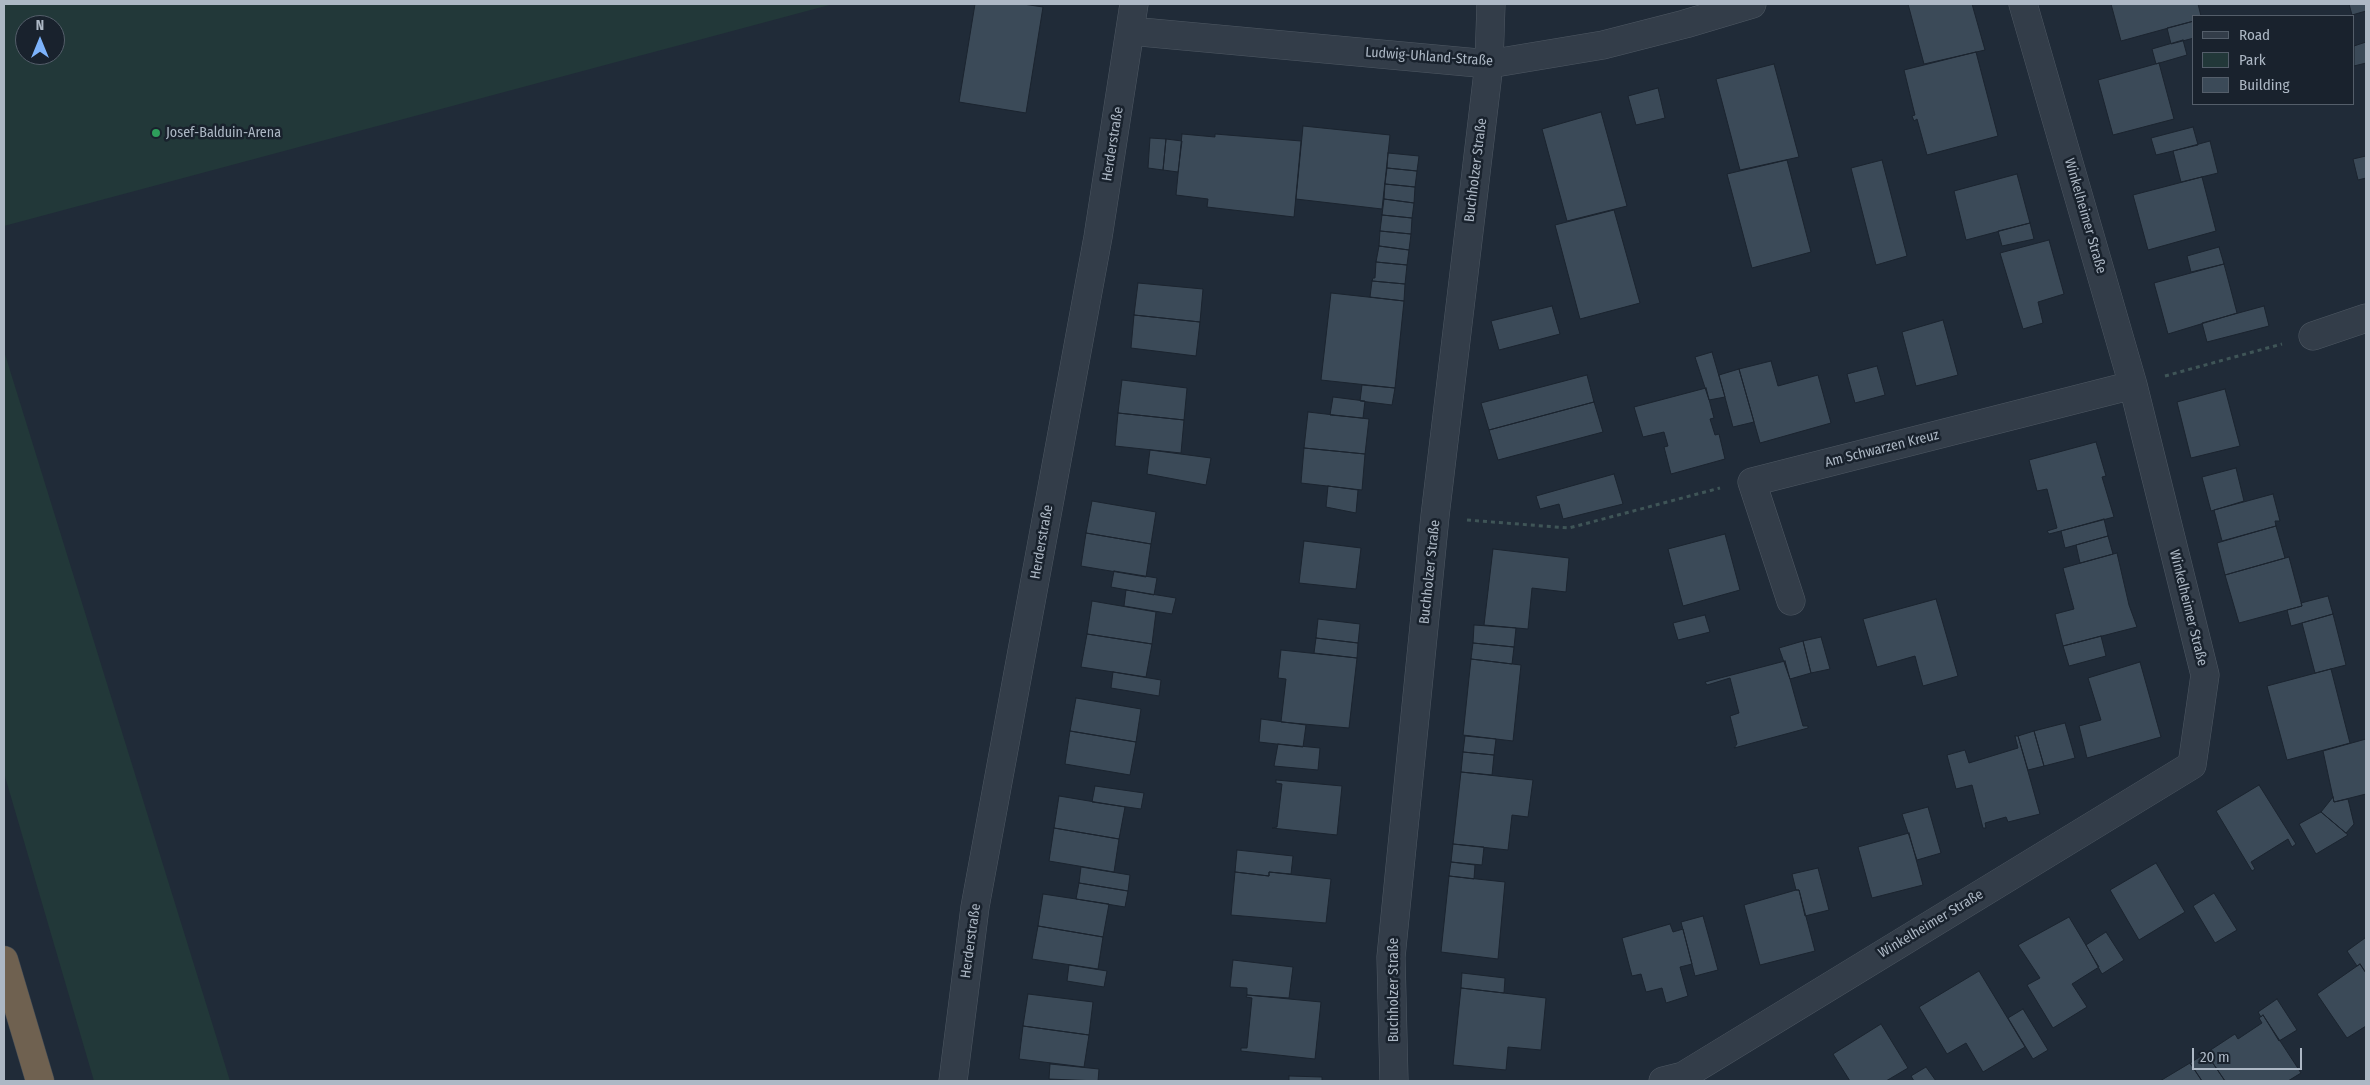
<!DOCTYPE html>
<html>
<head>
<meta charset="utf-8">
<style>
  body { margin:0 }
  #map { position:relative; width:2370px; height:1085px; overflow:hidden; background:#202b38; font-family:"Fira Sans Condensed",sans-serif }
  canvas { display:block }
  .frame { position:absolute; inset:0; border:5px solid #adb8c5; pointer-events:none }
  .legend { position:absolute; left:2192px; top:15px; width:162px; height:90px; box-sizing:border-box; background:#19222d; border:1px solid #545e6a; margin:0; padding:6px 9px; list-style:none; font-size:15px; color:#adb8c5 }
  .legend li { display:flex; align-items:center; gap:10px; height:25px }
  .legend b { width:25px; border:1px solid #545e6a }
  .north { position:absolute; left:15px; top:15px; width:50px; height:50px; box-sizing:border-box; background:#19222d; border:1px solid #545e6a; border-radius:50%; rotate:0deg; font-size:14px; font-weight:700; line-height:20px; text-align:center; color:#adb8c5 }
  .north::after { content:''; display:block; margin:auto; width:18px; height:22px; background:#7db3fb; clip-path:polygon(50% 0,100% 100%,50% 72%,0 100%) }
  .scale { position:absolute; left:2192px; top:1048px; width:110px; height:22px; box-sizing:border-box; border:2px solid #adb8c5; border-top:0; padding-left:6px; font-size:15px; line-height:18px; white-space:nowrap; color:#adb8c5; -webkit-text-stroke:4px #19222d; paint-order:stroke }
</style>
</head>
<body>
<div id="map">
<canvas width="2370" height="1085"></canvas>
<div class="frame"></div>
<ul class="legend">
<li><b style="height:6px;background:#333d49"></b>Road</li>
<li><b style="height:14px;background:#223839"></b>Park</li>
<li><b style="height:14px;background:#3b4a58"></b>Building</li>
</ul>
<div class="north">N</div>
<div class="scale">20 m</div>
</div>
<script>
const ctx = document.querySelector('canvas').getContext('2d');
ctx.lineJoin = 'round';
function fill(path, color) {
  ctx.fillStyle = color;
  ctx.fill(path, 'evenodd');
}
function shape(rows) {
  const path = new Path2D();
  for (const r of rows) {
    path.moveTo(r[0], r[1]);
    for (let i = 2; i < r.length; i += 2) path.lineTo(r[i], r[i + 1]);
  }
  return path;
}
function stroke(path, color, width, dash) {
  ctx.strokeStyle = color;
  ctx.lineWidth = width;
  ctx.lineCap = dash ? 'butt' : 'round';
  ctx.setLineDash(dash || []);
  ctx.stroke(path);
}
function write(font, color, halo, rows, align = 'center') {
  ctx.font = font + ' "Fira Sans Condensed",sans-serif';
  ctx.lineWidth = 5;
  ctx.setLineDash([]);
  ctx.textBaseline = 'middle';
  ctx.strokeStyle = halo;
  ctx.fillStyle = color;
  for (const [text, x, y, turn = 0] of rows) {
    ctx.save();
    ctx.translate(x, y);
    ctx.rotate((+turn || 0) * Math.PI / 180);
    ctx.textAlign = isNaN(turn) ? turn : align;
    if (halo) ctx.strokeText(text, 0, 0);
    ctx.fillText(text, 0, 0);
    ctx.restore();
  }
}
fill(shape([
  [4,4,833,4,4,226],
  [25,25,55,25,55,55,25,55],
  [4,351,230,1081,94,1081,4,773]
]), '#223839');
const building = shape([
  [975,4,1023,4,1043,7,1026,113,959,102,975,4],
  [1908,4,1972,4,1985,50,1924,64,1908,4],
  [2111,4,2198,4,2201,16,2194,16,2194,21,2121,41,2111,4],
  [2349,4,2366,4,2366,11,2352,15,2349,4],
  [2194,21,2194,38,2171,44,2167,28,2194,21],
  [2183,40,2187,55,2156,64,2152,49,2183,40],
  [2366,42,2366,63,2354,66,2354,46,2366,42],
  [1976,52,1998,136,1927,155,1917,119,1914,121,1912,116,1915,115,1904,70,1976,52],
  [2159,63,2174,119,2113,135,2098,80,2159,63],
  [1774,64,1799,157,1740,170,1716,79,1774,64],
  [1658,88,1665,118,1636,125,1628,96,1658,88],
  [1601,112,1627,206,1567,221,1542,129,1601,112],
  [1303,126,1390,135,1382,209,1296,199,1303,126],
  [2193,127,2198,145,2156,155,2151,138,2193,127],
  [1182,134,1215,137,1215,134,1301,141,1294,217,1207,207,1208,199,1176,195,1182,134],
  [1150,138,1166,139,1163,170,1148,168,1150,138],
  [1166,139,1182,141,1178,172,1163,170,1166,139],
  [2210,141,2218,173,2181,182,2173,151,2210,141],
  [1388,153,1419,156,1417,171,1387,168,1388,153],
  [2366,156,2366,178,2358,180,2353,159,2366,156],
  [1787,160,1811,252,1752,268,1727,174,1787,160],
  [1882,160,1907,256,1876,265,1851,168,1882,160],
  [1387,168,1417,171,1415,187,1385,184,1387,168],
  [2017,174,2030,223,1966,240,1954,191,2017,174],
  [2202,177,2216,231,2148,250,2133,195,2202,177],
  [1385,184,1415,187,1414,203,1384,199,1385,184],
  [1384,199,1414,203,1412,218,1382,215,1384,199],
  [1614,210,1640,303,1580,319,1555,225,1614,210],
  [1382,215,1412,218,1411,234,1380,231,1382,215],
  [2030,223,2034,239,2002,246,1998,231,2030,223],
  [1380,231,1411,234,1409,250,1379,246,1380,231],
  [2049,240,2064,294,2038,302,2043,323,2023,329,2000,253,2049,240],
  [1379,246,1409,250,1407,265,1376,262,1379,246],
  [2219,247,2224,264,2191,272,2187,256,2219,247],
  [1376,262,1407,265,1405,284,1372,281,1373,278,1375,278,1376,262],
  [2224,264,2237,313,2168,334,2154,283,2224,264],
  [1372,281,1405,284,1404,301,1370,297,1372,281],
  [1138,283,1203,289,1200,322,1134,315,1138,283],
  [1331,293,1404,301,1395,388,1321,380,1331,293],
  [1552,306,1560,334,1499,350,1491,321,1552,306],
  [2264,306,2269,326,2207,342,2202,323,2264,306],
  [1134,315,1200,322,1196,356,1131,348,1134,315],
  [1943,320,1958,375,1916,386,1902,332,1943,320],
  [1712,352,1725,397,1709,400,1695,357,1712,352],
  [1771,361,1778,386,1818,375,1831,423,1760,443,1739,369,1771,361],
  [1877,366,1885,395,1855,403,1847,374,1877,366],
  [1739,369,1754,422,1733,427,1719,375,1739,369],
  [1587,375,1594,402,1489,430,1481,403,1587,375],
  [1122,380,1187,388,1184,420,1118,413,1122,380],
  [1362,385,1395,388,1392,405,1360,401,1362,385],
  [1706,388,1714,418,1710,419,1715,435,1719,434,1725,459,1671,474,1664,447,1668,446,1664,432,1643,437,1634,407,1706,388],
  [2225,389,2240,446,2191,458,2177,402,2225,389],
  [1333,397,1365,401,1363,418,1330,415,1333,397],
  [1594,402,1603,432,1498,460,1489,430,1594,402],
  [1308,412,1369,419,1365,454,1304,448,1308,412],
  [1118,413,1184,420,1181,453,1115,446,1118,413],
  [2096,442,2106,476,2102,477,2114,517,2049,534,2047,531,2057,528,2047,489,2037,491,2029,460,2096,442],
  [1304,448,1365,454,1362,490,1301,483,1304,448],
  [1150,450,1211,458,1206,485,1147,474,1150,450],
  [2236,468,2244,501,2211,511,2202,477,2236,468],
  [1614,474,1623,504,1563,519,1559,504,1540,509,1536,496,1614,474],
  [1328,486,1358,490,1356,513,1326,507,1328,486],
  [2273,494,2280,521,2275,521,2276,526,2222,541,2214,510,2273,494],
  [1092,501,1156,512,1151,544,1086,533,1092,501],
  [2104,519,2108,536,2065,548,2061,531,2104,519],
  [2276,526,2285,558,2225,575,2217,543,2276,526],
  [1086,533,1151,544,1146,577,1081,566,1086,533],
  [1725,534,1740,590,1683,606,1668,549,1725,534],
  [2108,536,2113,554,2080,563,2076,545,2108,536],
  [1304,541,1361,548,1356,589,1299,583,1304,541],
  [1493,549,1569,558,1566,592,1532,588,1528,629,1484,625,1493,549],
  [2117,553,2129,605,2137,627,2063,646,2055,614,2074,609,2063,568,2117,553],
  [2289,557,2302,606,2239,623,2225,575,2289,557],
  [1114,571,1157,578,1154,595,1111,587,1114,571],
  [1126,590,1176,598,1172,614,1124,606,1126,590],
  [2328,596,2333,614,2291,626,2287,610,2302,606,2301,603,2328,596],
  [1936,599,1958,676,1923,686,1915,656,1877,667,1863,619,1936,599],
  [1092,601,1156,612,1152,644,1087,634,1092,601],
  [2333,614,2346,665,2315,673,2302,623,2333,614],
  [1705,615,1710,632,1678,640,1673,623,1705,615],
  [1318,619,1360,624,1358,643,1316,638,1318,619],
  [1474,625,1516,628,1514,647,1473,643,1474,625],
  [1087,634,1152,644,1146,677,1081,667,1087,634],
  [2101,636,2106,656,2069,666,2063,646,2101,636],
  [1821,637,1830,669,1811,673,1803,641,1821,637],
  [1316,638,1358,643,1357,658,1314,653,1316,638],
  [1803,641,1811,673,1790,679,1779,648,1803,641],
  [1473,643,1514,647,1512,664,1471,659,1473,643],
  [1281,650,1357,658,1349,728,1281,722,1286,679,1278,678,1281,650],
  [1471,659,1521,665,1513,741,1463,735,1471,659],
  [1785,661,1803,726,1808,726,1808,728,1734,748,1737,744,1730,716,1739,713,1730,678,1707,685,1705,682,1785,661],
  [2140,662,2161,737,2087,758,2079,726,2101,720,2088,678,2140,662],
  [2331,669,2350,743,2287,760,2267,686,2331,669],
  [1113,672,1161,680,1159,696,1111,688,1113,672],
  [1076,698,1141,709,1136,742,1070,731,1076,698],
  [1261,719,1306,725,1303,747,1259,742,1261,719],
  [2065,723,2075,758,2044,766,2034,731,2065,723],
  [1070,731,1136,742,1130,775,1065,764,1070,731],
  [2034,731,2044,766,2028,770,2018,736,2034,731],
  [1465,736,1496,739,1494,755,1463,752,1465,736],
  [2015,736,2018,736,2040,814,2008,822,2006,817,1985,823,1986,828,1983,828,1972,785,1956,789,1947,755,1965,750,1969,763,2018,748,2015,736],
  [2366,739,2366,794,2334,802,2323,751,2366,739],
  [1278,744,1320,748,1318,770,1274,766,1278,744],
  [1463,752,1494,755,1492,775,1461,772,1463,752],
  [1461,772,1533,780,1528,817,1512,815,1508,850,1453,844,1461,772],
  [1276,780,1342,786,1337,835,1272,828,1277,827,1282,784,1276,783,1276,780],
  [2259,785,2296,844,2292,847,2288,839,2251,862,2255,869,2252,871,2216,811,2259,785],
  [1095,786,1144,793,1141,809,1092,802,1095,786],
  [1059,796,1125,807,1119,839,1054,828,1059,796],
  [2333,797,2334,802,2348,799,2354,824,2346,833,2321,812,2333,797],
  [1928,807,1941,853,1917,860,1902,814,1928,807],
  [2321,812,2348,835,2316,854,2299,824,2321,812],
  [1054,828,1119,839,1114,872,1049,861,1054,828],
  [1909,833,1923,885,1872,898,1858,847,1909,833],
  [1453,844,1484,847,1482,865,1451,862,1453,844],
  [1237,850,1293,856,1291,874,1269,872,1269,876,1235,872,1237,850],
  [1451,862,1475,865,1474,879,1449,876,1451,862],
  [2156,863,2185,912,2139,940,2110,890,2156,863],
  [1081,867,1130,875,1128,891,1079,883,1081,867],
  [1818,868,1829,910,1805,916,1799,890,1796,890,1792,874,1818,868],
  [1235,872,1269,876,1269,872,1331,879,1326,923,1231,915,1235,872],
  [1449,876,1505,882,1498,959,1441,952,1449,876],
  [1079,883,1128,891,1125,907,1076,899,1079,883],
  [1796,890,1799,890,1815,951,1760,965,1744,905,1796,890],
  [2214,893,2237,930,2215,943,2193,906,2214,893],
  [1043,894,1109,904,1103,937,1038,926,1043,894],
  [1703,916,1718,970,1695,976,1681,922,1703,916],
  [2069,917,2099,967,2072,984,2087,1007,2053,1028,2027,985,2040,978,2018,945,2069,917],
  [1670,924,1673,932,1683,929,1692,964,1680,967,1688,996,1666,1003,1662,988,1646,992,1641,974,1632,976,1622,938,1670,924],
  [1038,926,1103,937,1098,969,1032,959,1038,926],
  [2106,932,2124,960,2102,974,2086,945,2106,932],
  [2365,938,2366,940,2366,973,2360,964,2357,966,2347,951,2365,938],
  [1233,960,1293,967,1289,998,1247,995,1247,988,1230,987,1233,960],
  [2360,964,2366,973,2366,1026,2347,1038,2317,994,2360,964],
  [1069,965,1107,971,1104,987,1067,981,1069,965],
  [1979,971,2025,1047,1983,1072,1966,1043,1947,1054,1919,1007,1979,971],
  [1462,973,1505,978,1504,993,1461,988,1462,973],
  [1461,988,1546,998,1541,1050,1508,1047,1506,1070,1453,1065,1461,988],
  [1028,994,1093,1002,1089,1035,1023,1026,1028,994],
  [1247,995,1321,1002,1315,1059,1241,1051,1241,1048,1247,1048,1252,998,1246,997,1247,995],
  [2277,999,2297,1030,2279,1041,2263,1015,2261,1017,2258,1012,2277,999],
  [2023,1009,2048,1050,2033,1059,2008,1018,2023,1009],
  [2263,1015,2301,1073,2288,1081,2225,1081,2206,1053,2235,1034,2238,1039,2262,1023,2259,1018,2263,1015],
  [1881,1024,1908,1068,1886,1081,1850,1081,1833,1054,1881,1024],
  [1023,1026,1089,1035,1084,1067,1019,1059,1023,1026],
  [2206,1053,2225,1081,2202,1081,2190,1063,2206,1053],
  [2190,1063,2202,1081,2160,1081,2190,1063],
  [1050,1064,1099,1069,1098,1081,1049,1079,1050,1064],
  [1926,1067,1936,1081,1914,1081,1911,1076,1926,1067],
  [1289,1076,1322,1077,1322,1081,1289,1081,1289,1076]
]);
fill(building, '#3b4a58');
stroke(building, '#1b242f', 1);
const street = shape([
  [1130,31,1489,64,1603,45,1685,24,1752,4],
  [2313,336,2366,318],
  [1791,601,1752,482,2133,385],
  [953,1081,975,907,1098,237,1134,4],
  [1394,1081,1391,957,1435,516,1489,64,1491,4],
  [1663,1081,1683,1076,2192,765,2205,675,2133,385,2023,4]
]);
const highway = shape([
  [4,960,40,1081]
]);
stroke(street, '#4e5863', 29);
stroke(highway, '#3e4853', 29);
stroke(shape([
  [2165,376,2282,344],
  [1467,520,1569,528,1720,488]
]), '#3f5557', 3, [4, 4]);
stroke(street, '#333d49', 28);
stroke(highway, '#6f6150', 28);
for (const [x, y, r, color] of [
  [156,133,5,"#2e9e5b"]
]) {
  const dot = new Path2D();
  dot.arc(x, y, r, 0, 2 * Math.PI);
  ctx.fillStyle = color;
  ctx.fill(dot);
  stroke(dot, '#19222d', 2);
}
write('14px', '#adb8c5', '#19222d', [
  ["Ludwig-Uhland-Straße",1429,57,4],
  ["Herderstraße",1113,144,-81],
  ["Buchholzer Straße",1476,170,-83],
  ["Winkelheimer Straße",2085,216,74],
  ["Am Schwarzen Kreuz",1882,449,-14],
  ["Herderstraße",1042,542,-80],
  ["Buchholzer Straße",1430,572,-84],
  ["Winkelheimer Straße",2188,608,76],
  ["Winkelheimer Straße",1931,924,-31],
  ["Herderstraße",971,941,-82],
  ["Buchholzer Straße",1394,990,-90]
]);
write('14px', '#adb8c5', '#19222d', [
  ["Josef-Balduin-Arena",166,133]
], 'left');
</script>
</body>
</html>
